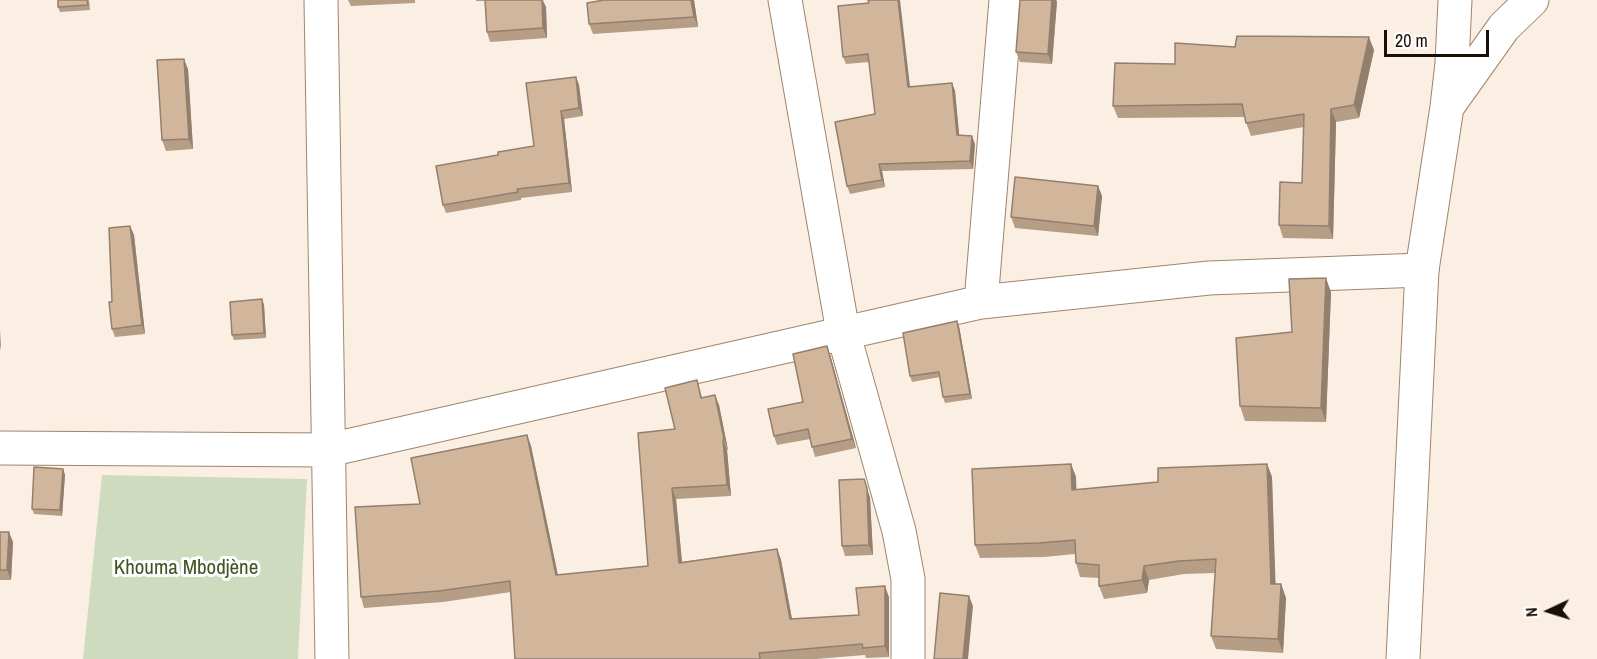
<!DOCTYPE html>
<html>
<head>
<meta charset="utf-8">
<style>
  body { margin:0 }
  #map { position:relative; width:1597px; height:659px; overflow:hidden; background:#fbefe4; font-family:"Archivo Narrow",sans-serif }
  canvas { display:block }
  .north { position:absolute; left:1519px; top:581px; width:60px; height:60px; -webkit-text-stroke:4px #fefefe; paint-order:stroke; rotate:266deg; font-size:16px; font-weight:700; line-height:24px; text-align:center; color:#180f06 }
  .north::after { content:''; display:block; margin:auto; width:21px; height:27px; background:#180f06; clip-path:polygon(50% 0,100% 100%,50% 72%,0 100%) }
  .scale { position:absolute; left:1384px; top:30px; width:105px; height:27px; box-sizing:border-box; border:3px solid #180f06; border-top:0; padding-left:8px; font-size:18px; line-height:21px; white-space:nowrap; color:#180f06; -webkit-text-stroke:4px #fefefe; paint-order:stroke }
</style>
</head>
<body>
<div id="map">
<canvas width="1597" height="659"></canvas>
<div class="north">N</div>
<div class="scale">20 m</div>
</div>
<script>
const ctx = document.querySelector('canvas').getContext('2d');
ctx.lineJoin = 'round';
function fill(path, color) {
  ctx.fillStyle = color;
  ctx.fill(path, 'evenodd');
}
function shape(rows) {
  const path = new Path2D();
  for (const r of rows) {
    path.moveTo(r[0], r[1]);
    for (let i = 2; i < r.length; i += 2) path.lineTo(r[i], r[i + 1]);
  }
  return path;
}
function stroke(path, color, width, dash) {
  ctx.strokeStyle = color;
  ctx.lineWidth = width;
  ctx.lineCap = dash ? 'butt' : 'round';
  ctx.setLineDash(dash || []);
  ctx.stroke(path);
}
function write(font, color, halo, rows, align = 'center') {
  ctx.font = font + ' "Archivo Narrow",sans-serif';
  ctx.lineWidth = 6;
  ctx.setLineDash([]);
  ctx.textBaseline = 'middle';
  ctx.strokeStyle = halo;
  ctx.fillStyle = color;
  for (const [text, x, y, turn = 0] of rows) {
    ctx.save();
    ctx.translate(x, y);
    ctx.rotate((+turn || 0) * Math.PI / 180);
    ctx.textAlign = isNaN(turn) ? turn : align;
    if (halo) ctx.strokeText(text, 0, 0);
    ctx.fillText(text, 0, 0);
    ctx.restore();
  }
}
fill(shape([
  [102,475,307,479,298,659,83,659]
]), '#cfdbbf');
const street = shape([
  [321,0,332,659],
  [785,0,843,332,899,531,908,579,908,659],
  [981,302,1006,0],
  [0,448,329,450,981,302,1209,278,1422,270]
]);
const primary = shape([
  [1450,103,1504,27,1532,0],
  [1403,659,1422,270,1447,107,1452,63,1455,0]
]);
stroke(street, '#9f856c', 35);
stroke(primary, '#9f856c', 35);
stroke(street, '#fff', 33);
stroke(primary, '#fff', 33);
fill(shape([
  [89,0,90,10,60,12,58,7],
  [348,0,415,0,415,3,351,6],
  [476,0,543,0,546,7,547,38,490,42,487,32,485,1,476,1],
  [694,0,698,27,593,34,589,24],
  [1057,1,1052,64,1020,62,1016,52],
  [838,6,910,87,952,83,955,91,959,135,975,144,973,169,882,171,885,187,850,194,847,186,875,114,869,62,846,64,843,57],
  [1235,47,1374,50,1359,118,1336,122,1333,239,1283,238,1279,225,1302,183,1304,127,1251,136,1244,117,1118,118,1113,106],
  [188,69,193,149,166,151,162,140],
  [576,77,579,85,583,116,564,119,572,192,521,198,521,200,446,213,443,205,498,155,534,146],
  [1098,186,1102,196,1098,236,1015,228,1011,217],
  [130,226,134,235,145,334,115,337,112,329,112,302],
  [1331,292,1326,422,1245,421,1240,406,1292,332],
  [262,299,264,305,266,338,234,340,232,335],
  [957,321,959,326,972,399,945,403,943,397,940,377,912,382,910,376],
  [830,355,856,448,815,457,810,439,777,445,774,436,803,402],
  [697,380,702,397,719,405,728,450,727,450,731,496,676,499,682,562,777,549,781,560,792,619,859,615,889,597,889,657,866,658,865,655,816,659,515,659,511,592,443,602,364,608,361,597,420,504,527,435,531,446,558,575,648,566,675,429],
  [1071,464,1076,477,1076,490,1158,482,1267,464,1272,477,1275,584,1281,584,1286,598,1283,653,1216,649,1211,636,1215,573,1184,574,1149,580,1147,593,1104,599,1099,586,1099,578,1080,577,1076,563,1075,554,1044,557,980,558,975,545],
  [63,469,65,475,62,516,34,514,32,509],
  [864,479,870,498,873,555,845,556,842,546],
  [0,532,13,542,11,580,0,580]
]), '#b59d86');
fill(shape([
  [542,0,546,7,547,38,543,28],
  [691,0,694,0,698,27,694,17],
  [898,0,900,0,911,95,908,87],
  [1052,0,1056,0,1057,1,1052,64,1048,54],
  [1369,37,1374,50,1359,118,1354,105],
  [184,59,188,69,193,149,189,139],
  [576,77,579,85,583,116,579,108],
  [952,83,955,91,960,143,957,135],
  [1331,109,1336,122,1333,239,1329,226],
  [561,111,564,119,572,192,569,183],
  [972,136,975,144,973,169,970,161],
  [879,164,882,171,885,187,882,180],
  [1098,186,1102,196,1098,236,1094,226],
  [130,226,134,235,145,334,142,325],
  [1326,278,1331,292,1326,422,1321,408],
  [262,299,264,305,266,338,264,333],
  [957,321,959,326,972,399,970,394],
  [0,329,1,350,0,346],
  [827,346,830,355,856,448,852,439],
  [715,395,719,405,728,450,724,439],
  [527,435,531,446,560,586,556,575],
  [723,440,727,450,731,496,727,485],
  [1071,464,1076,477,1077,504,1072,490],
  [1267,464,1272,477,1276,597,1271,584],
  [63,469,65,475,62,516,60,510],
  [864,479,870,498,873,555,869,545],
  [672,488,676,499,683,573,679,563],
  [9,532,13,542,11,580,7,570],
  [777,549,781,560,794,630,790,619],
  [1144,566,1149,580,1147,593,1142,580],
  [1281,584,1286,598,1283,653,1278,639],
  [885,586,889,597,889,657,885,646],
  [969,596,973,606,968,659,963,659]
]), '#937f6d');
const building = shape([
  [58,0,87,0,88,5,58,7,58,0],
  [485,0,542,0,543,28,487,32,485,0],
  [604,0,691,0,694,17,589,24,587,3,604,0],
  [868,0,898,0,908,87,952,83,957,135,972,136,970,161,879,164,882,180,847,186,835,122,875,114,868,54,843,57,838,6,869,3,868,0],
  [1020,0,1052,0,1048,54,1016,52,1020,0],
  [1237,36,1369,37,1354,105,1331,109,1329,226,1279,225,1280,182,1302,183,1304,114,1246,123,1242,104,1113,106,1115,63,1175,64,1175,43,1235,47,1237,36],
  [184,59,189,139,162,140,157,60,184,59],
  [576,77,579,108,561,111,569,183,517,189,518,192,443,205,436,166,498,155,498,152,534,146,526,83,576,77],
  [1015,177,1098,186,1094,226,1011,217,1015,177],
  [130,226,142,325,112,329,109,302,112,302,109,228,130,226],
  [1326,278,1321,408,1240,406,1236,338,1292,332,1289,279,1326,278],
  [262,299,264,333,232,335,230,302,262,299],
  [957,321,970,394,943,397,939,372,910,376,903,333,957,321],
  [827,346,852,439,812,447,808,429,774,436,768,409,803,402,793,354,827,346],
  [697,380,701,398,715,395,724,439,723,440,727,485,672,488,679,563,777,549,790,619,859,615,856,588,885,586,885,646,863,648,862,644,759,653,760,659,515,659,510,581,439,591,361,597,355,507,420,504,411,458,527,435,556,575,648,566,638,433,675,429,665,388,697,380],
  [1071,464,1072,490,1158,482,1158,468,1267,464,1271,584,1281,584,1278,639,1211,636,1216,559,1179,561,1144,566,1142,580,1099,586,1099,565,1076,563,1075,540,1039,543,975,545,972,469,1071,464],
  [34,467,63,469,60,510,32,509,34,467],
  [864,479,867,488,869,545,842,546,839,480,864,479],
  [0,532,9,532,7,570,0,570,0,532],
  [940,593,969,596,963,659,934,659,940,593]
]);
fill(building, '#d2b69c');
stroke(building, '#937f6d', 1.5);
write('21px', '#425324', '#fefefe', [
  ["Khouma Mbodjène",186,568]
]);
</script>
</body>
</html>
